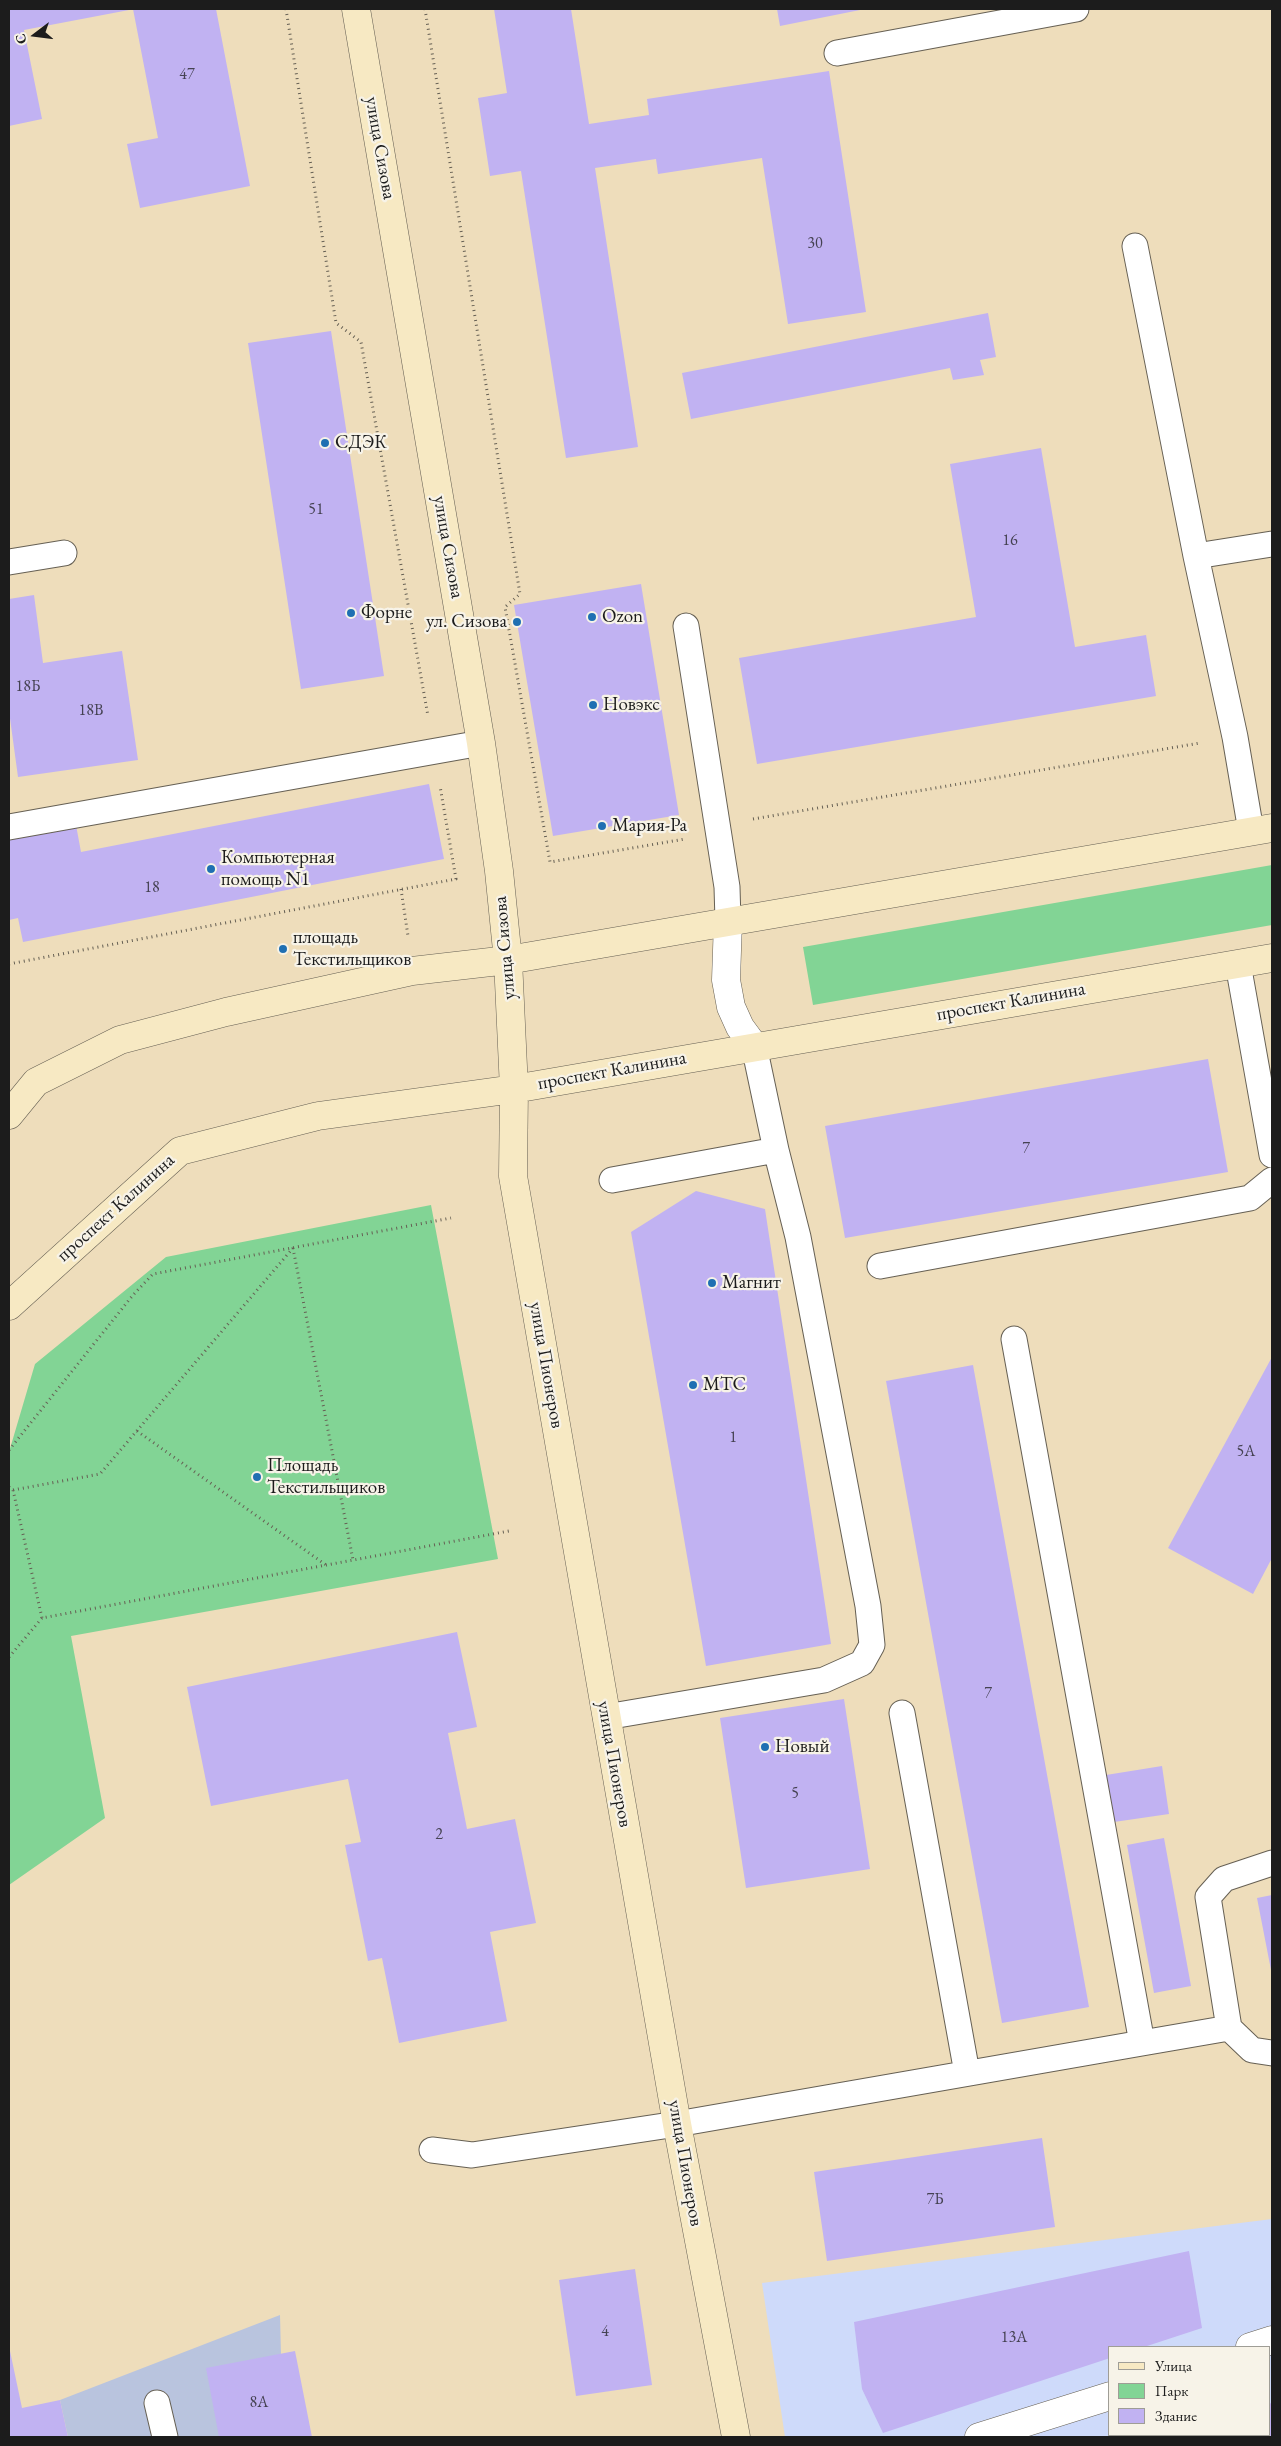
<!DOCTYPE html>
<html>
<head>
<meta charset="utf-8">
<style>
  body { margin:0 }
  #map { position:relative; width:1281px; height:2446px; overflow:hidden; background:#edb; font-family:"EB Garamond",serif }
  canvas { display:block }
  .frame { position:absolute; inset:0; border:10px solid #1c1c1c; pointer-events:none }
  .legend { position:absolute; left:1108px; top:2346px; width:162px; height:90px; box-sizing:border-box; background:#f7f3e8; border:1px solid #9f9d96; margin:0; padding:6px 9px; list-style:none; font-size:15px; color:#1c1c1c }
  .legend li { display:flex; align-items:center; gap:10px; height:25px }
  .legend b { width:25px; border:1px solid #9f9d96 }
  .north { position:absolute; left:10px; top:10px; width:50px; height:50px; -webkit-text-stroke:4px #f7f3e8; paint-order:stroke; rotate:255deg; font-size:14px; font-weight:700; line-height:20px; text-align:center; color:#1c1c1c }
  .north::after { content:''; display:block; margin:auto; width:18px; height:22px; background:#1c1c1c; clip-path:polygon(50% 0,100% 100%,50% 72%,0 100%) }
</style>
</head>
<body>
<div id="map">
<canvas width="1281" height="2446"></canvas>
<div class="frame"></div>
<ul class="legend">
<li><b style="height:6px;background:#f7e9c3"></b>Улица</li>
<li><b style="height:14px;background:#82d495"></b>Парк</li>
<li><b style="height:14px;background:#c1b2f2"></b>Здание</li>
</ul>
<div class="north">С</div>
</div>
<script>
const ctx = document.querySelector('canvas').getContext('2d');
ctx.lineJoin = 'round';
function fill(path, color) {
  ctx.fillStyle = color;
  ctx.fill(path, 'evenodd');
}
function shape(rows) {
  const path = new Path2D();
  for (const r of rows) {
    path.moveTo(r[0], r[1]);
    for (let i = 2; i < r.length; i += 2) path.lineTo(r[i], r[i + 1]);
  }
  return path;
}
function stroke(path, color, width, dash) {
  ctx.strokeStyle = color;
  ctx.lineWidth = width;
  ctx.lineCap = dash ? 'butt' : 'round';
  ctx.setLineDash(dash || []);
  ctx.stroke(path);
}
function write(font, color, halo, rows, align = 'center') {
  ctx.font = font + ' "EB Garamond",serif';
  ctx.lineWidth = 4.5;
  ctx.setLineDash([]);
  ctx.textBaseline = 'middle';
  ctx.strokeStyle = halo;
  ctx.fillStyle = color;
  for (const [text, x, y, turn = 0] of rows) {
    ctx.save();
    ctx.translate(x, y);
    ctx.rotate((+turn || 0) * Math.PI / 180);
    ctx.textAlign = isNaN(turn) ? turn : align;
    if (halo) ctx.strokeText(text, 0, 0);
    ctx.fillText(text, 0, 0);
    ctx.restore();
  }
}
fill(shape([
  [1272,2219,1272,2437,785,2437,762,2283],
  [1110,2347,1270,2347,1270,2435,1110,2435]
]), '#cedafa');
fill(shape([
  [280,2315,283,2437,68,2437,60,2400]
]), '#b9c4de');
fill(shape([
  [1272,865,1272,925,813,1005,803,947],
  [431,1205,498,1559,71,1636,105,1818,9,1885,9,1452,35,1364,166,1257]
]), '#82d495');
fill(shape([
  [9,9,129,9,129,10,24,30,42,119,9,126],
  [133,9,216,9,250,186,140,208,127,144,158,138],
  [494,9,571,9,589,124,649,115,647,99,829,71,866,312,788,324,762,158,658,174,656,159,595,168,638,447,566,458,521,171,490,176,478,98,507,93],
  [777,9,860,9,860,10,780,26],
  [988,313,996,357,980,360,984,375,953,380,950,368,691,419,682,373],
  [331,331,384,676,301,689,248,343],
  [1041,448,1075,647,1146,635,1156,696,757,764,739,658,976,617,950,464],
  [641,584,679,815,553,836,514,605],
  [34,595,43,663,122,651,138,760,18,777,9,711,9,599],
  [429,784,444,859,23,942,18,918,9,920,9,838,76,825,81,852],
  [1208,1059,1228,1172,845,1238,825,1126],
  [696,1191,765,1209,831,1644,706,1666,631,1232],
  [1272,1357,1272,1558,1253,1594,1168,1548],
  [973,1365,1089,2007,1002,2023,886,1381],
  [457,1632,477,1727,448,1733,467,1829,515,1819,536,1923,490,1932,507,2021,399,2043,382,1958,368,1961,345,1845,361,1842,348,1779,211,1806,187,1687],
  [844,1699,870,1869,746,1888,720,1718],
  [1162,1766,1169,1814,1114,1822,1106,1775],
  [1164,1838,1191,1986,1154,1993,1127,1845],
  [1272,1895,1272,1970,1271,1970,1257,1898],
  [1042,2138,1055,2227,827,2261,814,2172],
  [1189,2251,1202,2328,1144,2347,1110,2347,1110,2358,883,2433,862,2389,854,2322],
  [635,2269,652,2385,576,2396,559,2280],
  [10,2351,22,2408,60,2400,68,2437,9,2437],
  [295,2351,312,2437,219,2437,206,2368],
  [1272,2401,1272,2437,1240,2437,1242,2435,1270,2435,1270,2404]
]), '#c1b2f2');
const lane = shape([
  [837,53,1076,9],
  [1135,246,1196,556,1235,737,1251,831],
  [1196,556,1272,544],
  [9,562,64,553],
  [686,626,727,887,728,921],
  [9,827,481,743],
  [1238,964,1272,1155],
  [612,1180,776,1150],
  [880,1266,1250,1198,1272,1180],
  [902,1713,967,2073],
  [606,1717,824,1680,862,1663,872,1645,868,1606,798,1237,776,1150,754,1046],
  [1229,2028,1252,2050,1272,2053],
  [1142,2043,1229,2028,1208,1897,1224,1879,1272,1863],
  [432,2150,472,2155,677,2124,1142,2043,1014,1339],
  [157,2403,165,2437]
]);
const street = shape([
  [728,921,726,980,731,1007,740,1027,754,1046],
  [1250,2347,1272,2340],
  [979,2437,1110,2396]
]);
const secondary = shape([
  [356,9,481,743,499,871,508,960,514,1089,513,1176,677,2124,736,2437],
  [9,1115,36,1082,120,1040,226,1012,412,971,508,960,1272,828],
  [9,1306,180,1151,318,1116,514,1089,1272,958]
]);
stroke(lane, '#666054', 27);
stroke(street, '#666054', 29);
stroke(secondary, '#666054', 29);
stroke(shape([
  [286,9,336,323,361,342,428,716],
  [425,9,520,594,505,607,550,862,685,839],
  [753,819,1200,743],
  [401,889,408,936],
  [9,964,456,879,440,786],
  [293,1248,353,1560],
  [137,1431,326,1565],
  [9,1450,133,1295,153,1274,451,1218],
  [9,1487,13,1490,42,1618,509,1531],
  [13,1490,100,1474,293,1248],
  [9,1657,42,1618]
]), '#666054', 3, [1, 4]);
stroke(lane, '#fff', 25);
stroke(street, '#fff', 28);
stroke(secondary, '#f7e9c3', 28);
for (const [x, y, r, color] of [
  [325,443,5,"#1f6fb2"],
  [351,613,5,"#1f6fb2"],
  [592,617,5,"#1f6fb2"],
  [517,622,5,"#1f6fb2"],
  [593,705,5,"#1f6fb2"],
  [602,826,5,"#1f6fb2"],
  [211,869,5,"#1f6fb2"],
  [283,949,5,"#1f6fb2"],
  [712,1283,5,"#1f6fb2"],
  [693,1385,5,"#1f6fb2"],
  [257,1477,5,"#1f6fb2"],
  [765,1747,5,"#1f6fb2"]
]) {
  const dot = new Path2D();
  dot.arc(x, y, r, 0, 2 * Math.PI);
  ctx.fillStyle = color;
  ctx.fill(dot);
  stroke(dot, '#f7f3e8', 2);
}
write('16px', '#454252', null, [
  ["47",187,75],
  ["30",815,244],
  ["51",316,510],
  ["16",1010,541],
  ["18Б",28,687],
  ["18В",91,711],
  ["18",152,888],
  ["7",1026,1149],
  ["1",733,1438],
  ["5А",1246,1452],
  ["7",988,1694],
  ["5",795,1794],
  ["2",439,1835],
  ["7Б",935,2200],
  ["4",605,2332],
  ["13А",1014,2338],
  ["8А",259,2403]
]);
write('19px', '#1c1c1c', '#f7f3e8', [
  ["улица Сизова",380,148,80],
  ["улица Сизова",448,547,80],
  ["улица Сизова",505,948,-95],
  ["проспект Калинина",1011,1002,-10],
  ["проспект Калинина",612,1071,-10],
  ["проспект Калинина",116,1208,-42],
  ["улица Пионеров",546,1365,80],
  ["улица Пионеров",614,1764,80],
  ["улица Пионеров",685,2163,80]
]);
write('19px', '#1c1c1c', '#f7f3e8', [
  ["СДЭК",335,443],
  ["Форне",361,613],
  ["Ozon",602,617],
  ["ул. Сизова",507,622,"right"],
  ["Новэкс",603,705],
  ["Мария-Ра",612,826],
  ["Компьютерная",221,858],
  ["помощь N1",221,880],
  ["площадь",293,938],
  ["Текстильщиков",293,960],
  ["Магнит",722,1283],
  ["МТС",703,1385],
  ["Площадь",267,1466],
  ["Текстильщиков",267,1488],
  ["Новый",775,1747]
], 'left');
</script>
</body>
</html>
